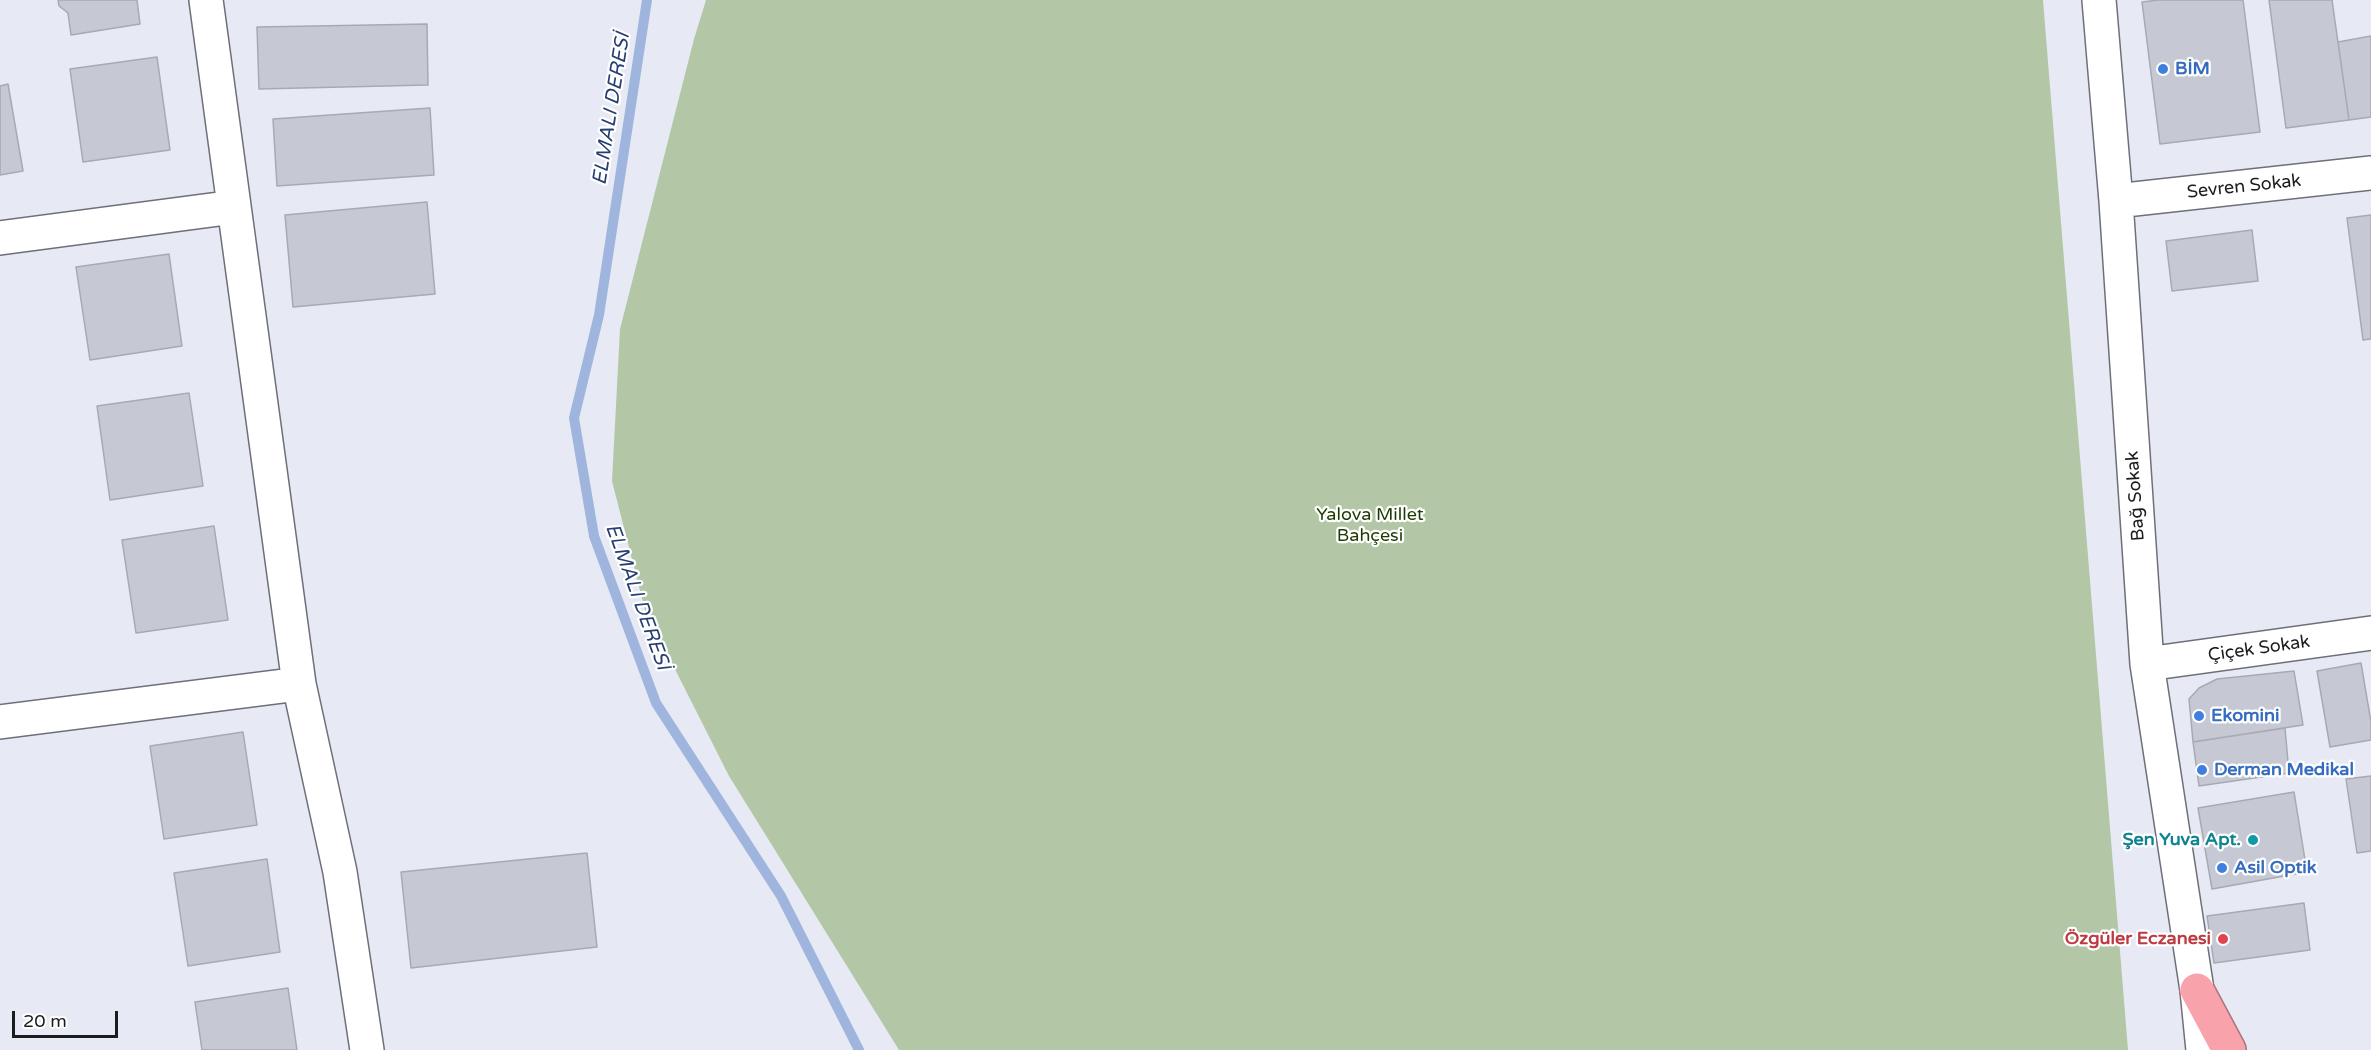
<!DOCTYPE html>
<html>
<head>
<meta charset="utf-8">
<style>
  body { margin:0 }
  #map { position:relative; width:2371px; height:1050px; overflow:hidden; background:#e7eaf4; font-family:"Varela Round",sans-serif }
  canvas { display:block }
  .scale { position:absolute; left:12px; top:1011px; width:106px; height:27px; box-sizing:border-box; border:3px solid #1a1c1f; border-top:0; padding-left:8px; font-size:18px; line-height:21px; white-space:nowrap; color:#1a1c1f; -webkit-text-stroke:4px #fff; paint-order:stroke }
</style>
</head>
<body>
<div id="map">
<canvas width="2371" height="1050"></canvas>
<div class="scale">20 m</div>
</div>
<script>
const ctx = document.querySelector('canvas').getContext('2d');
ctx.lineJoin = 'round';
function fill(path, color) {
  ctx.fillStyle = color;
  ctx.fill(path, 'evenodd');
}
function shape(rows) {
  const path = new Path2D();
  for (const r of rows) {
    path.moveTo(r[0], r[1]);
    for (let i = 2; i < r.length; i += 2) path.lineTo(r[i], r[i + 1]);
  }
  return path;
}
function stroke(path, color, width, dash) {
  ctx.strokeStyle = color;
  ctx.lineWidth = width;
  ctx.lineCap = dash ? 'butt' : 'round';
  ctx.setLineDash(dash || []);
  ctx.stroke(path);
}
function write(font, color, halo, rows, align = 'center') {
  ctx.font = font + ' "Varela Round",sans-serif';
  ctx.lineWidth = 4.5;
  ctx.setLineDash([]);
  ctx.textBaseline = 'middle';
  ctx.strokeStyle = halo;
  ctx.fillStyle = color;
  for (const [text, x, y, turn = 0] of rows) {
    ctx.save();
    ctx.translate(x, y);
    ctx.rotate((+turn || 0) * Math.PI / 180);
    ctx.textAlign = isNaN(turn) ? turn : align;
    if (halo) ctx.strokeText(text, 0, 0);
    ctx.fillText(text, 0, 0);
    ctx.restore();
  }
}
fill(shape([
  [706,0,2043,0,2128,1050,899,1050,729,776,645,610,612,481,620,329,694,39]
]), '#b3c7a7');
stroke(shape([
  [647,0,599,315,574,418,594,536,656,703,781,896,859,1050]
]), '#a0b5dd', 10);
const building = shape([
  [58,0,137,0,140,24,71,35,68,13,59,6,58,0],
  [2158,0,2243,0,2260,132,2160,144,2142,2,2158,0],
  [2269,0,2332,0,2349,120,2286,128,2269,0],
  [427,24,428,85,259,89,257,27,427,24],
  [2371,36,2371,117,2349,120,2338,42,2371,36],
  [157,57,170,150,83,162,70,69,157,57],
  [8,84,23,171,0,175,0,86,8,84],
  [430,108,434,175,277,186,273,119,430,108],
  [427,202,435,294,293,307,285,215,427,202],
  [2371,215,2371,339,2363,340,2347,218,2371,215],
  [2252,230,2258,281,2172,291,2166,241,2252,230],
  [169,254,182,346,90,360,76,267,169,254],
  [189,393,203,486,110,500,97,406,189,393],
  [214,526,228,620,136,633,122,540,214,526],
  [2361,663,2371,722,2371,740,2330,747,2317,671,2361,663],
  [2294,671,2303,725,2193,742,2189,699,2199,688,2217,679,2294,671],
  [2285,728,2289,773,2199,786,2193,742,2285,728],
  [243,732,257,825,164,839,150,746,243,732],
  [2371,776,2371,851,2357,853,2346,779,2371,776],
  [2294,792,2307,872,2212,889,2198,808,2294,792],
  [587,853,597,947,411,968,401,872,587,853],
  [267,859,280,952,188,966,174,873,267,859],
  [2304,903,2310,950,2214,963,2207,916,2304,903],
  [288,988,297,1050,202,1050,195,1002,288,988]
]);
fill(building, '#c6c9d3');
stroke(building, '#a7a9b3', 1.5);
const street = shape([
  [206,0,299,684,340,872,367,1050],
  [2099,0,2116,201,2147,664,2197,990,2203,1050],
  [2116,201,2371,173],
  [0,238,234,207],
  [2147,664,2371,633],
  [0,722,299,684]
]);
const highway = shape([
  [2197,990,2229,1050]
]);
stroke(street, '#6d7078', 36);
stroke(highway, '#aa737a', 36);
stroke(street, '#fff', 33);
stroke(highway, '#f8a2ab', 33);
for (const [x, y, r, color] of [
  [2163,69,6,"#3f7fe0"],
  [2199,716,6,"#3f7fe0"],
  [2202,770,6,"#3f7fe0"],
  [2253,840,6,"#0f9aa8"],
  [2222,868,6,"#3f7fe0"],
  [2223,939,6,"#e0444e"]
]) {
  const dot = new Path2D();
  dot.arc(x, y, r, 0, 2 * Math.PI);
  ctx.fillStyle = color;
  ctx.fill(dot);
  stroke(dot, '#fff', 2);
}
write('bold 18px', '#366cbe', '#fff', [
  ["BİM",2175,69],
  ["Ekomini",2211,716],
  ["Derman Medikal",2214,770],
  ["Asil Optik",2234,868]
], 'left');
write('18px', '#1a1c1f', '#fff', [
  ["Sevren Sokak",2244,187,-6],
  ["Bağ Sokak",2136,496,-94],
  ["Çiçek Sokak",2259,649,-8]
]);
write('18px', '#1d3b00', '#fff', [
  ["Yalova Millet",1370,515],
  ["Bahçesi",1370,536]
]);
write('bold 18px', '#0d838f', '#fff', [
  ["Şen Yuva Apt.",2241,840]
], 'right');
write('bold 18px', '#be3a42', '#fff', [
  ["Özgüler Eczanesi",2211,939]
], 'right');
write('italic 20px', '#263f71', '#fff', [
  ["ELMALI DERESİ",612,109,-81],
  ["ELMALI DERESİ",637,597,70]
]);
</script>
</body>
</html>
